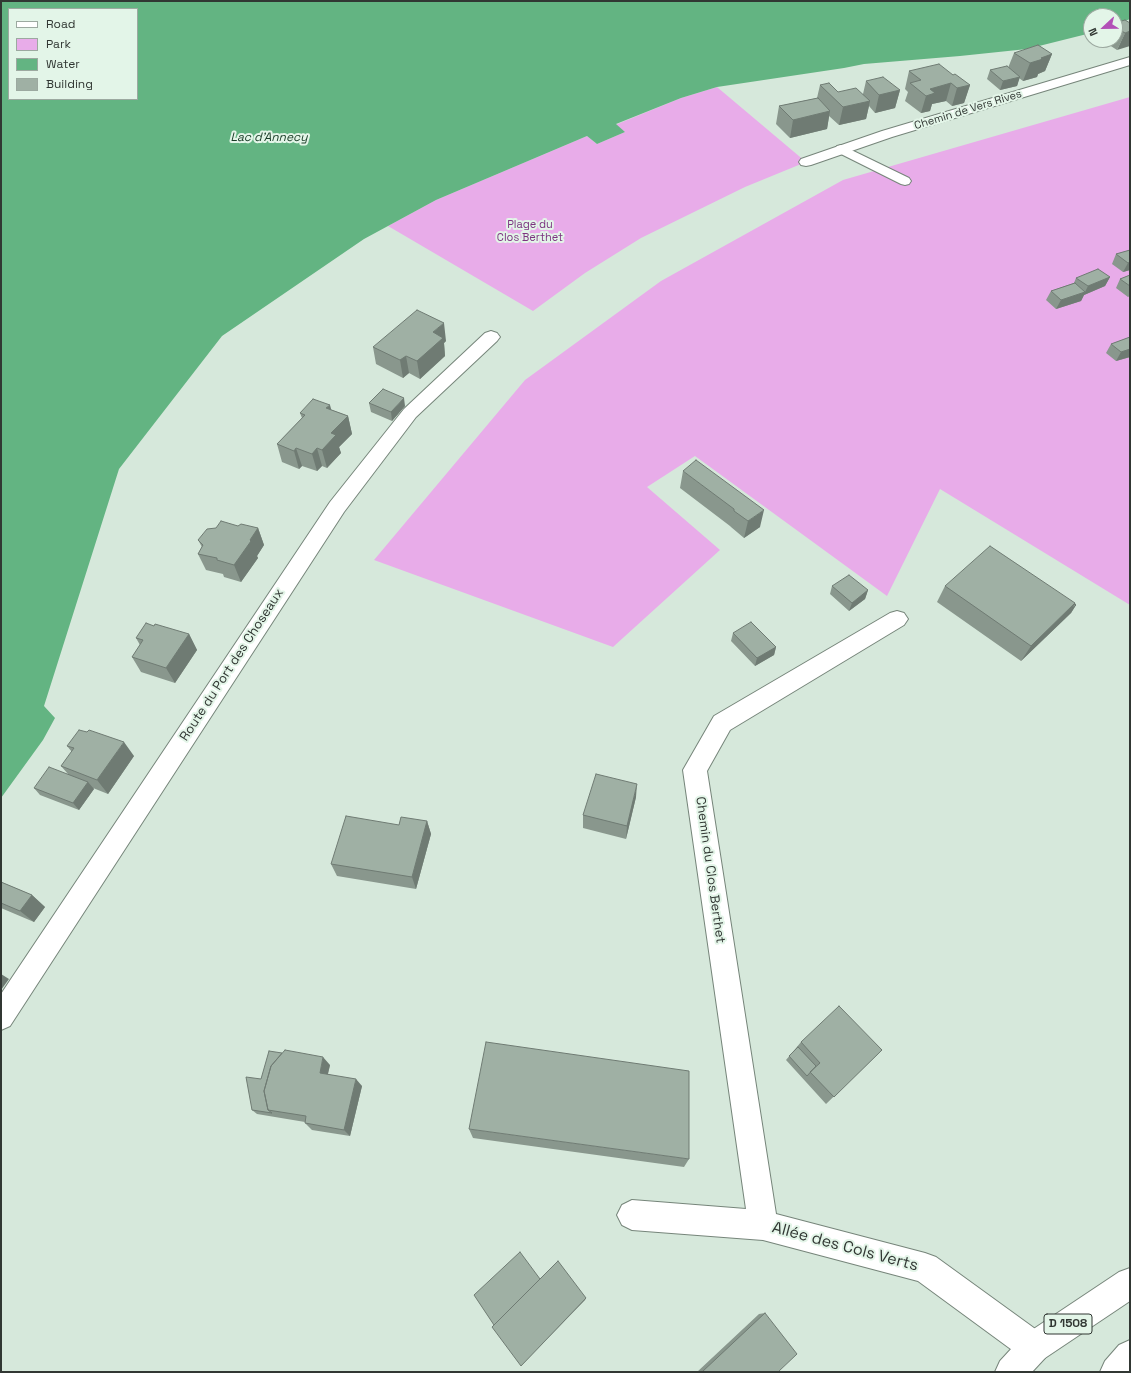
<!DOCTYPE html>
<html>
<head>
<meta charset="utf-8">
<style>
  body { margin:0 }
  #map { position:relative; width:1131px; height:1373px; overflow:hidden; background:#d6e8db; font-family:"Space Grotesk",sans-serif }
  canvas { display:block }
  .frame { position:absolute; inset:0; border:2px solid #313733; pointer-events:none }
  .legend { position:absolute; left:8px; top:8px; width:130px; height:92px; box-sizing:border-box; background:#e3f5e8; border:1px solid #9ca9a0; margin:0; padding:5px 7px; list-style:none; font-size:12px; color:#313733 }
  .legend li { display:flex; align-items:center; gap:8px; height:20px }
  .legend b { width:20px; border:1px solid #9ca9a0 }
  .north { position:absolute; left:1083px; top:8px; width:40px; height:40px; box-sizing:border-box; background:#e3f5e8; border:1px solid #9ca9a0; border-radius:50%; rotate:248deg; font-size:11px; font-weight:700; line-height:16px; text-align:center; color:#313733 }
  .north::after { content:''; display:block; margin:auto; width:14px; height:18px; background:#b250b7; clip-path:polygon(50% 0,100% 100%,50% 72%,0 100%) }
</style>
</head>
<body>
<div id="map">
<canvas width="1131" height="1373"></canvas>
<div class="frame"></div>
<ul class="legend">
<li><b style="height:5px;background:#fff"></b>Road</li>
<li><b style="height:11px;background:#e8ace9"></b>Park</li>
<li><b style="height:11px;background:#63b482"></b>Water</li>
<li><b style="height:11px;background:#9fb0a4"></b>Building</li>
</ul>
<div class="north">N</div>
</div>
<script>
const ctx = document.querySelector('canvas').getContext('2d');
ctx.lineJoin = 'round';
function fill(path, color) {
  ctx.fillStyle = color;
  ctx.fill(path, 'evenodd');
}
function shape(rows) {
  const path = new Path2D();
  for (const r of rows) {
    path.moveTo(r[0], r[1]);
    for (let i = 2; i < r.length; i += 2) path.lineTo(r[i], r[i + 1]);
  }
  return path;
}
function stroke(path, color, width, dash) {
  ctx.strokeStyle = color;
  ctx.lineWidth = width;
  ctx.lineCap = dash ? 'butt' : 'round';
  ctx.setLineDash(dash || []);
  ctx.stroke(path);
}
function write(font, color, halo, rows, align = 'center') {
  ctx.font = font + ' "Space Grotesk",sans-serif';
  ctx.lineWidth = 4;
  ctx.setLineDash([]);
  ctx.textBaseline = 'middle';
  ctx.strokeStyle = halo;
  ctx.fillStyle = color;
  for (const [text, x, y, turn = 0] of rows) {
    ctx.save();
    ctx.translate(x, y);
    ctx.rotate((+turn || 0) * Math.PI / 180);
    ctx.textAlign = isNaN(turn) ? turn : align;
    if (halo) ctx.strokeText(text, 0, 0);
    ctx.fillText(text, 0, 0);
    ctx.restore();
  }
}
fill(shape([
  [717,87,806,162,745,187,641,238,585,273,533,311,388,226,436,200,587,136,597,144,625,132,615,125,681,98],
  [1130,97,1130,605,940,489,887,596,695,456,647,487,720,550,613,647,374,560,525,380,661,281,843,180]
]), '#e8ace9');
fill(shape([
  [1,1,1130,1,1130,19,1115,25,1115,16,1091,16,1091,33,1027,49,960,56,864,64,844,68,717,87,681,98,616,124,625,132,597,144,587,136,436,200,364,239,222,336,119,469,44,706,55,718,43,740,1,798],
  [9,9,137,9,137,99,9,99]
]), '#63b482');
const lane = shape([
  [841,145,909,178,911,181,909,184,905,185,901,184,837,152,835,149,837,146,841,145]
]);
const street = shape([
  [1130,57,1130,65,892,137,811,165,806,166,801,165,799,162,801,159,882,131,1130,57],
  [491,331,497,333,500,337,497,341,416,417,344,512,10,1026,1,1030,1,994,330,502,404,409,485,333,491,331],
  [897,611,904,613,908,619,904,625,730,730,707,771,776,1214,925,1253,936,1257,1045,1336,1050,1347,1045,1358,1034,1363,1023,1358,918,1281,763,1240,632,1230,622,1225,617,1215,622,1205,632,1200,746,1209,683,770,714,716,890,613,897,611]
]);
const primary = shape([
  [1130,1268,1130,1301,1045,1358,1032,1372,995,1372,1000,1361,1023,1336,1119,1272,1130,1268],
  [1130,1340,1130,1372,1100,1372,1105,1361,1119,1345,1130,1340]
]);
stroke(lane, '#76857a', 2);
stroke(street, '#76857a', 2);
stroke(primary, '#76857a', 2);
fill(lane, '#fff');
fill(street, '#fff');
fill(primary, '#fff');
fill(shape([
  [1115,23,1130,23,1117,50,1103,41,1104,40,1115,40],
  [1014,53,1052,54,1045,71,1038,74,1037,77,1023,81,1019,78,1017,86,1000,90,987,79,990,70,1008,68],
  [909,71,953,75,970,85,964,103,952,106,946,101,932,104,930,111,921,113,905,101,908,92,905,89],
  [866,81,900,90,895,108,875,113,869,106,866,119,839,125,829,116,827,129,790,138,776,124,779,106,817,98,820,85,838,92,863,94],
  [1130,250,1130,270,1123,272,1112,264,1116,254],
  [1130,275,1130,296,1128,297,1116,288,1120,279],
  [1110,277,1105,286,1084,295,1081,301,1056,309,1046,300,1051,291,1074,283,1076,278],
  [1130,337,1130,357,1116,361,1106,353,1111,344],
  [446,341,444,343,445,356,420,379,409,373,403,378,376,364,373,347],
  [369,403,405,406,392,421,371,412],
  [332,410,348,416,352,434,339,447,341,453,327,468,322,466,317,471,302,466,299,469,282,462,277,444,302,418,300,413],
  [683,471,760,527,744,538,731,527,730,526,680,488],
  [238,526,258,528,264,545,257,556,258,558,241,582,224,577,223,574,206,570,198,554,202,547,198,540],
  [832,586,868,590,865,599,849,611,830,594],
  [945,586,1075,604,1076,605,1071,613,1021,661,937,602],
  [733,633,776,647,774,655,755,666,731,641],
  [189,634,197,650,175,683,141,672,132,657,140,645,136,638],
  [67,746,134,756,108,794,93,788,94,789,79,810,40,795,34,788,68,774,61,766,72,752],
  [636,797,626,839,583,828,583,815],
  [427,821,431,834,416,889,337,876,331,864,399,825],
  [1,882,32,895,45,907,34,922,1,908],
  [801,1042,882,1050,826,1104,786,1060],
  [330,1065,328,1074,362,1086,350,1136,312,1130,305,1123,305,1122,257,1114,252,1110,261,1079],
  [469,1129,689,1159,684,1167,473,1138],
  [765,1313,778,1372,697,1372,759,1314]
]), '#89978d');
fill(shape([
  [1130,31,1130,46,1117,50,1125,33],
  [1052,54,1045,71,1038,74,1037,77,1023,81,1030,63,1041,58],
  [1020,77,1017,86,1000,90,1003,81],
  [951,83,946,101,932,104,930,111,921,113,926,96,930,89],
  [970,85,964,103,952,106,957,88],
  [900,90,895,108,875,113,879,95],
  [870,101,866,119,839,125,843,107],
  [830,111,827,129,790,138,793,120],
  [1130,262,1130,270,1123,272,1128,263],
  [1110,277,1105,286,1084,295,1081,301,1056,309,1061,300,1085,292,1088,286],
  [444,323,446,341,444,343,445,356,420,379,417,361,433,332],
  [1130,349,1130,357,1116,361,1121,352],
  [406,356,409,373,403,378,400,360],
  [404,398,405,406,392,421,391,412],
  [330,405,335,423,326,408],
  [348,416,352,434,339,447,341,453,327,468,322,450,331,433],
  [296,448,302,466,299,469,294,451],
  [317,448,322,466,317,471,312,454],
  [764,510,760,527,744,538,748,521],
  [258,528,264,545,257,556,258,558,241,582,234,565],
  [868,590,865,599,849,611,852,603],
  [1075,603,1070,611,1076,605,1071,613,1021,661,1031,646],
  [189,634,197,650,175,683,166,668],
  [776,647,774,655,755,666,757,658],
  [124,742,134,756,108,794,97,780],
  [88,782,94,789,79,810,73,803],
  [637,784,636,797,626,839,627,826],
  [427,821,431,834,416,889,412,877],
  [32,895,45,907,34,922,20,911],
  [1,974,9,979,1,990],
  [323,1057,330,1065,326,1081,320,1073],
  [356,1079,362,1086,350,1136,344,1130],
  [586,1298,585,1300,522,1365,521,1366]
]), '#6f7b73');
const building = shape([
  [1125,20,1130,23,1130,31,1125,33,1115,27,1115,23,1125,20],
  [1038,45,1052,54,1041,58,1043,59,1030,63,1014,53,1038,45],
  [939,64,953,75,955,74,970,85,957,88,951,83,930,89,935,93,926,96,910,83,921,80,909,71,939,64],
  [1007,66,1020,77,1003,81,990,70,1007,66],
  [883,77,900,90,879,95,866,81,883,77],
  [829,83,838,92,856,88,870,101,843,107,820,85,829,83],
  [818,98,830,111,793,120,779,106,818,98],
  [1130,250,1130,262,1128,263,1116,254,1130,250],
  [1098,269,1110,277,1088,286,1076,278,1098,269],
  [1130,275,1130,286,1120,279,1130,275],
  [1075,283,1085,292,1061,300,1051,291,1075,283],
  [417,310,444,323,433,332,443,338,417,361,406,356,400,360,373,347,417,310],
  [1130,337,1130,349,1121,352,1111,344,1130,337],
  [383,389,404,398,391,412,369,403,383,389],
  [313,399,330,405,326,408,348,416,331,433,336,435,322,450,317,448,312,454,296,448,294,451,277,444,305,415,300,413,313,399],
  [696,460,764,510,748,521,734,511,734,509,683,471,696,460],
  [221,521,238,526,241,524,258,528,250,540,251,541,234,565,217,560,217,558,198,554,203,545,198,540,207,529,216,528,221,521],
  [990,546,1075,603,1031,646,945,586,990,546],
  [849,575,868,590,852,603,832,586,849,575],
  [1075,604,1076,605,1070,611,1075,604],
  [751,622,776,647,757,658,733,633,751,622],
  [146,623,154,626,155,624,189,634,166,668,132,657,143,640,136,638,146,623],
  [79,730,87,732,89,730,124,742,97,780,61,766,74,748,67,746,79,730],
  [49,767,88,782,73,803,34,788,49,767],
  [596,774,637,784,627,826,583,815,596,774],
  [346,816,399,825,401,817,427,821,412,877,331,864,346,816],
  [1,882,32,895,20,911,1,903,1,882],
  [839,1006,882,1050,834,1097,810,1072,820,1063,801,1042,839,1006],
  [486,1042,689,1071,689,1159,469,1129,486,1042],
  [798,1047,816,1066,807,1076,789,1056,798,1047],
  [285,1050,323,1057,320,1073,356,1079,344,1130,305,1123,306,1116,268,1110,264,1091,271,1066,285,1050],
  [269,1051,282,1053,271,1066,264,1091,268,1110,272,1113,252,1110,246,1077,261,1079,269,1051],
  [520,1252,540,1279,494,1325,474,1295,520,1252],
  [558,1261,586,1298,521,1366,492,1327,558,1261],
  [765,1313,797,1354,778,1372,702,1372,765,1313]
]);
fill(building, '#9fb0a4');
stroke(building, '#6f7b73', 1);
write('11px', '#313733', '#e3f5e8', [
  ["Chemin de Vers Rives",968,110,-17]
]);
write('11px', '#7c3480', '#e3f5e8', [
  ["Plage du",530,225],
  ["Clos Berthet",530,238]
]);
write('italic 12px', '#173a25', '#e3f5e8', [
  ["Lac d'Annecy",269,138]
]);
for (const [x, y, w] of [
  [1068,1324,48]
]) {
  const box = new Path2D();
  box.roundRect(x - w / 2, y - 10, w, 20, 3);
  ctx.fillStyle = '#e3f5e8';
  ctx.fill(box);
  stroke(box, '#313733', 1);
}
write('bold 12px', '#313733', null, [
  ["D 1508",1068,1324]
]);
write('13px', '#313733', '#e3f5e8', [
  ["Route du Port des Choseaux",232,665,-57],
  ["Chemin du Clos Berthet",710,870,82]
]);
write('16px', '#313733', '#e3f5e8', [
  ["Allée des Cols Verts",845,1247,15]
]);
</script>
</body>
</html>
